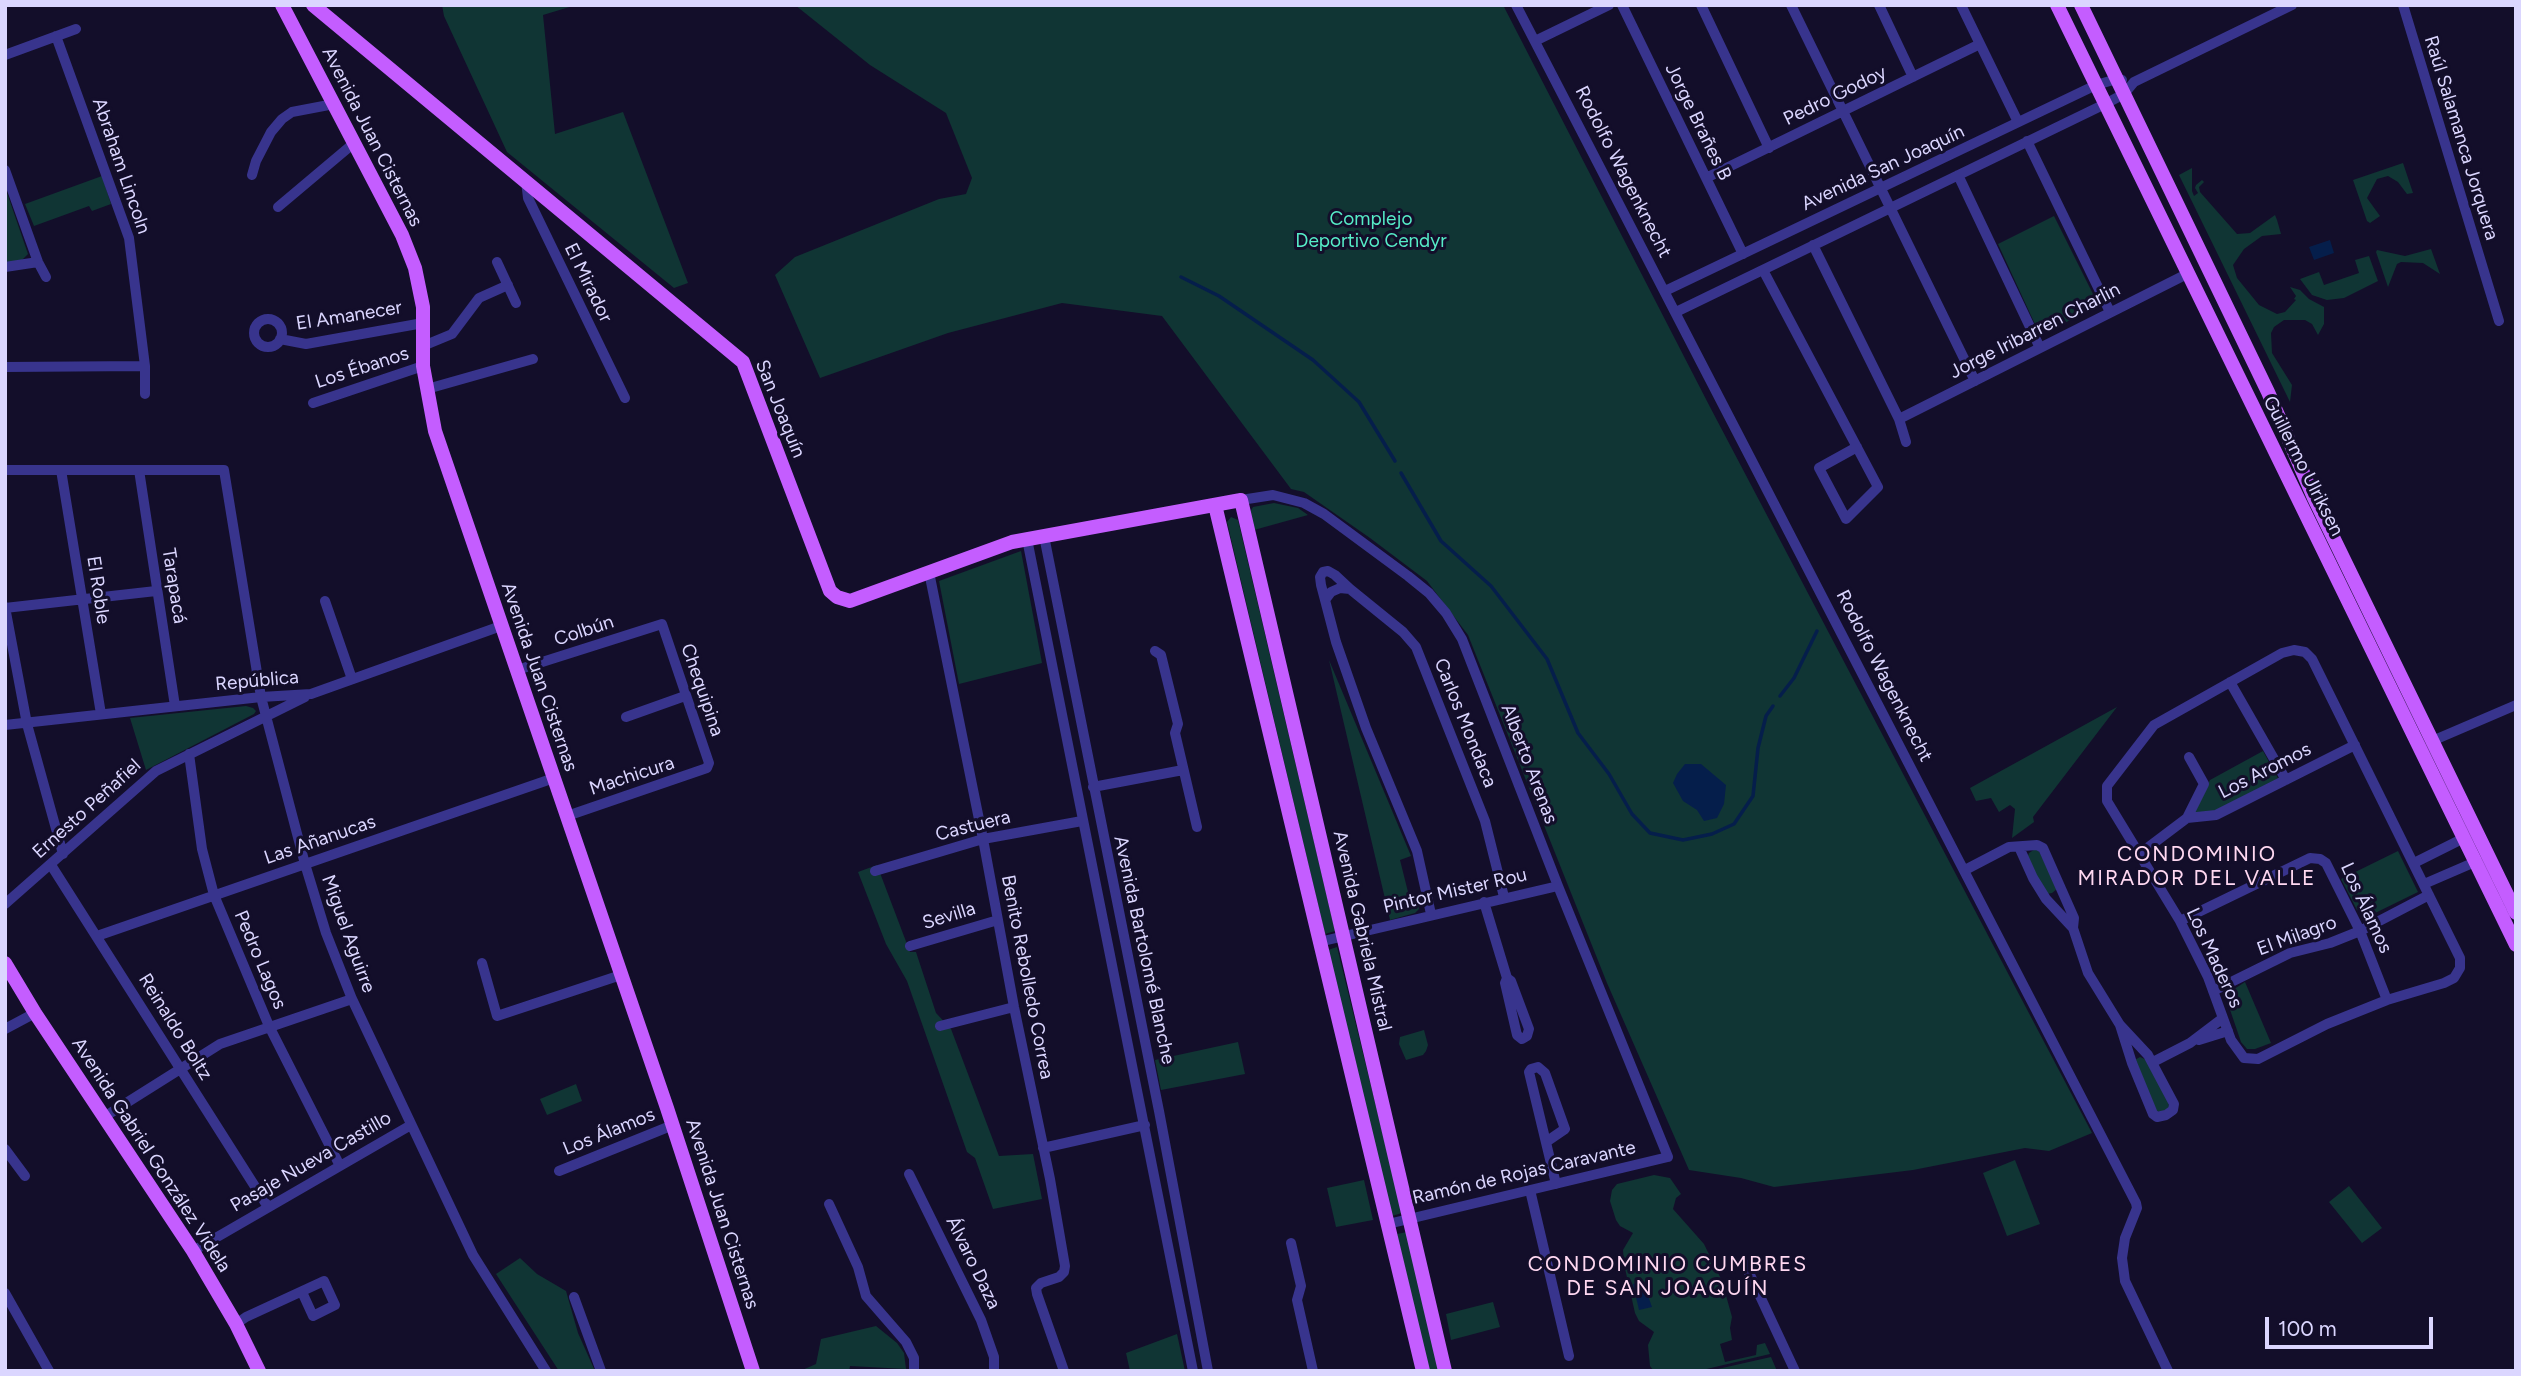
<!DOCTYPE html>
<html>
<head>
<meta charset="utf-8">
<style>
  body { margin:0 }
  #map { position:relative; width:2521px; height:1376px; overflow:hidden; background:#130e2a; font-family:Figtree,sans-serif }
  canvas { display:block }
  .frame { position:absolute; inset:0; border:7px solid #dbd6ff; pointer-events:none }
  .scale { position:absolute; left:2265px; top:1317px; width:168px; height:32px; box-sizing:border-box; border:4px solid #dbd6ff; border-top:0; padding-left:9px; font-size:21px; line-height:24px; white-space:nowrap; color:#dbd6ff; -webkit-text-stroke:5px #130e2a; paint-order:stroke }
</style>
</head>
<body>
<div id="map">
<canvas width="2521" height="1376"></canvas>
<div class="frame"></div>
<div class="scale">100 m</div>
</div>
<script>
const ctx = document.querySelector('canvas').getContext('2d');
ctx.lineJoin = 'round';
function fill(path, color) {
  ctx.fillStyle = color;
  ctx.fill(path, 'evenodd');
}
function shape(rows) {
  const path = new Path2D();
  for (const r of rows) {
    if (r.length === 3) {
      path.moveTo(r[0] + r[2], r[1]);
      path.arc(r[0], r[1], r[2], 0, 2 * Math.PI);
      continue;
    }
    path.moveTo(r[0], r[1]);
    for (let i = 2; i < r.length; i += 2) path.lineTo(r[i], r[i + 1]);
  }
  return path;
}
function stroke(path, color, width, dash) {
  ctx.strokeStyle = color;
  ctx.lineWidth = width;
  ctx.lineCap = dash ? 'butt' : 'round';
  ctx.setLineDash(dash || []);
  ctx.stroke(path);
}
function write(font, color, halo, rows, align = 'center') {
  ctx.font = font + ' Figtree,sans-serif';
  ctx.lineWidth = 6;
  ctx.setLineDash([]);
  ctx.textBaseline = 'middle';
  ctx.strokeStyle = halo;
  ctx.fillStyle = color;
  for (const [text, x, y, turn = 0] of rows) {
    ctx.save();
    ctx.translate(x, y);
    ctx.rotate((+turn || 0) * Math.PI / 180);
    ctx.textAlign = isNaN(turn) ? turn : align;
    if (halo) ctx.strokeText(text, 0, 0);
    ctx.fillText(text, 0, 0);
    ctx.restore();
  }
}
fill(shape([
  [442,5,576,5,543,15,555,134,623,112,688,283,674,288,507,152,444,16],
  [795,5,1503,5,1710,407,2092,1133,2049,1151,2025,1148,1913,1170,1774,1187,1741,1178,1689,1170,1607,983,1468,635,1427,581,1370,538,1304,492,1291,489,1162,316,1062,303,948,333,820,378,775,275,795,257,939,199,966,194,972,178,946,113,870,65],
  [2403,163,2413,193,2407,194,2398,182,2388,176,2377,179,2367,198,2380,216,2370,223,2367,221,2353,180],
  [2192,168,2192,191,2194,196,2198,193,2195,188,2196,185,2202,180,2204,182,2199,187,2200,192,2237,234,2250,233,2275,215,2277,220,2281,234,2262,236,2244,249,2233,265,2237,278,2259,305,2277,314,2285,312,2296,300,2294,299,2296,296,2290,287,2300,290,2309,299,2324,307,2324,324,2318,335,2312,324,2305,320,2284,320,2274,327,2271,333,2272,353,2292,385,2290,402,2179,175],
  [102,176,111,204,92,211,89,206,34,226,25,204],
  [5,187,28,254,21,261,5,263],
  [2054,216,2099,306,2040,335,1998,244],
  [2431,249,2440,274,2423,263,2401,262,2397,264,2388,287,2376,252,2377,250,2405,256],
  [2369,256,2378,281,2344,298,2327,300,2312,295,2300,279,2319,272,2324,285,2359,273,2355,260],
  [1274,503,1298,508,1308,515,1254,530,1250,512,1253,507],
  [1231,517,1238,520,1335,931,1325,934,1227,522],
  [1021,551,1042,663,959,684,939,581],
  [1329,660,1411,856,1400,860,1410,900,1418,898,1419,909,1415,913,1390,920],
  [246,706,253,708,256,711,254,714,146,770,130,718],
  [2117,707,2033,817,2034,822,2012,838,2015,809,2010,805,1999,812,1991,798,1976,801,1970,788],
  [2263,751,2279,780,2214,812,2193,812,2210,780],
  [2035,849,2039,851,2057,889,2052,893,2046,894,2027,858,2029,853],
  [2398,851,2418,892,2369,916,2357,910,2341,879],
  [877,865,910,952,916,952,936,1013,951,1029,999,1156,1033,1154,1042,1199,993,1209,975,1158,967,1152,907,981,886,944,858,872],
  [1337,947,1402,1213,1392,1216,1328,950],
  [2245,982,2271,1043,2255,1049,2247,1049,2241,1042,2225,995],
  [1424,1030,1428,1045,1426,1051,1423,1055,1406,1060,1399,1044,1400,1037],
  [1238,1042,1245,1074,1161,1090,1155,1060],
  [2140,1057,2147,1060,2168,1100,2169,1108,2161,1113,2153,1109,2133,1061],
  [576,1084,582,1101,547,1115,540,1099],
  [2015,1160,2040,1224,2007,1236,1983,1173],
  [1654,1175,1670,1178,1681,1194,1676,1198,1673,1209,1704,1244,1722,1281,1732,1317,1730,1328,1732,1340,1720,1344,1725,1362,1756,1355,1757,1345,1765,1343,1770,1354,1698,1371,1658,1371,1653,1370,1650,1366,1648,1345,1654,1332,1639,1321,1635,1313,1624,1264,1623,1250,1633,1233,1620,1226,1616,1220,1610,1201,1612,1190,1617,1184],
  [1364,1180,1373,1220,1336,1227,1327,1188],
  [2349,1186,2382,1228,2362,1243,2329,1202],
  [1407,1232,1439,1371,1429,1371,1397,1234],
  [520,1258,537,1274,566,1291,578,1333,595,1371,559,1371,496,1274],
  [1493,1302,1500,1327,1451,1340,1446,1314],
  [876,1326,897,1343,904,1353,906,1369,850,1366,849,1371,800,1371,816,1364,821,1339],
  [1177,1334,1185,1371,1130,1371,1126,1353],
  [1771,1357,1777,1371,1709,1371]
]), '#103534');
fill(shape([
  [2330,240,2334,253,2314,260,2309,247],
  [1685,764,1701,764,1726,785,1724,804,1717,818,1704,821,1697,810,1683,801,1673,783,1677,774],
  [1643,1282,1652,1307,1639,1310,1633,1284]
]), '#051e4b');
stroke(shape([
  [1181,277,1219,296,1313,360,1359,402,1395,461],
  [1401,473,1441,541,1491,586,1547,659,1578,733,1609,774,1632,814,1650,833,1683,840,1712,834,1734,824,1753,796,1758,748,1766,716,1773,706],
  [1780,696,1794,678,1817,631]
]), '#051e4b', 3.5);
stroke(shape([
  [1516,5,2136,1203,2137,1208,2125,1238,2122,1258,2125,1281,2168,1371],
  [1622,5,1743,254],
  [1701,5,1769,148],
  [1791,5,1975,381],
  [1879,5,1913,77],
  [1961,5,2018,122],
  [2403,5,2499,321],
  [56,36,129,238,145,366,145,394],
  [1535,41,1609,5],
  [5,55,76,29],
  [2027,141,2110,312],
  [5,170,38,262,46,277],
  [252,175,256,161,271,132,282,119,292,112,334,104],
  [1958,175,2040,348],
  [1706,178,1980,44],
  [526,181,528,198,625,398],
  [278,207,354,143],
  [1813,245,1899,419,1906,442],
  [497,262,516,303],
  [5,267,38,262],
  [1763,270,1878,487,1846,519,1819,468,1857,447],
  [1665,291,2096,85,2117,79,2122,80],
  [1676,312,2105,104,2124,94,2134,82,2292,5],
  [268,333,14],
  [280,339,306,344,423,323],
  [423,346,452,334,479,298,508,285],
  [5,367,145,366],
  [427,389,533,359],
  [313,403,423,366],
  [1899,419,2187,274],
  [5,470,224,470,261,697,305,864,326,933,352,999,473,1255,546,1371],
  [61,470,101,714],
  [139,470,175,706],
  [1241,500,1273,495,1304,503,1324,514,1408,576,1429,593,1446,613,1462,639,1558,886,1668,1157,1388,1224],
  [1044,536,1159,1111,1208,1371],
  [1027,539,1193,1371],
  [929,572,983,839,1014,1007,1050,1179,1065,1266,1064,1272,1059,1277,1041,1283,1036,1288,1037,1294,1064,1371],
  [1325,600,1321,585,1320,577,1323,572,1328,571,1335,575,1350,589],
  [325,601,352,679],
  [5,607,27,724,63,854],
  [5,608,156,591],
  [2294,650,2305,652,2312,659,2460,958,2460,968,2454,978,2444,983,2387,1000,2327,1024,2258,1059,2244,1058,2231,1040,2208,977,2180,921,2107,801,2107,786,2154,725,2282,653,2294,650],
  [1155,651,1161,655,1178,724,1175,733,1197,827],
  [517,670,662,624,709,763,707,768,567,816],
  [2230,682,2286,780],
  [626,717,685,696],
  [5,725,261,697,311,694,501,626],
  [2432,741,2516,705],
  [189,754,202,849,214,895,269,1026,340,1166],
  [1093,787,1183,770],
  [2187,818,2204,784,2189,757],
  [2019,847,2033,878,2046,899,2073,928],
  [2138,855,2187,818,2216,815,2355,745],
  [2414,863,2464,838],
  [51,865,268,1207],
  [1965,870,2009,847,2037,845,2043,848,2074,918,2073,928,2088,973,2120,1025,2148,1055,2174,1104,2173,1110,2166,1115,2157,1117,2153,1114,2132,1063,2120,1025],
  [875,871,983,839,1082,821],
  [2424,884,2475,862],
  [1484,902,1507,978,1511,981,1529,1029,1527,1036,1522,1039,1517,1035,1505,983,1507,978],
  [5,904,156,771,305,697],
  [1431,914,1417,851,1366,728,1336,642,1325,600,1331,592,1340,588,1350,589,1403,632,1416,647,1485,821,1504,897],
  [2180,921,2310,858,2320,859,2326,863,2360,931,2387,1000],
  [97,936,554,778],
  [1319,942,1558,886],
  [910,946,998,920],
  [482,963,497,1016,621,975],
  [2213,991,2290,953,2330,943,2360,931,2429,895],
  [940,1026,1014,1007],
  [5,1029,35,1013],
  [2199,1040,2228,1031],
  [2153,1062,2190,1043,2223,1018],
  [104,1117,220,1044,352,999],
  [1546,1142,1565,1129,1545,1073,1538,1067,1531,1069,1529,1072,1556,1184],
  [1043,1148,1145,1125],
  [5,1149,25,1176],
  [559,1171,673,1125],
  [909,1174,981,1320,994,1357,994,1371],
  [1530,1190,1569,1356],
  [829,1204,858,1267,866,1296,906,1342,914,1358,914,1371],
  [1291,1243,1301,1286,1297,1300,1313,1371],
  [193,1251,411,1125],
  [1745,1264,1795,1371],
  [5,1293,49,1371],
  [574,1297,601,1371],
  [236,1324,246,1317,324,1281,335,1305,313,1316,302,1292]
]), '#38348d', 10);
stroke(shape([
  [282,5,402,235,415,268,423,307,423,366,435,431,667,1108,753,1371],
  [313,5,743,362,830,591,837,597,850,601,1012,542,1241,500,1445,1371],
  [2057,5,2516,945],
  [2081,5,2268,392,2314,498,2516,913],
  [1215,505,1423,1371],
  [5,963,35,1013,193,1251,236,1324,259,1371]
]), '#c45dff', 14);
write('19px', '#dbd6ff', '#130e2a', [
  ["Pedro Godoy",1835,96,-26],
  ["Jorge Brañes B",1698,122,64],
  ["Avenida Juan Cisternas",372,137,63],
  ["Raúl Salamanca Jorquera",2461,138,73],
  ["Abraham Lincoln",121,166,71],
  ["Avenida San Joaquín",1883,168,-25],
  ["Rodolfo Wagenknecht",1623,172,63],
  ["El Mirador",588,283,64],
  ["El Amanecer",349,316,-9],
  ["Jorge Iribarren Charlin",2035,331,-27],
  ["Los Ébanos",362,368,-18],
  ["San Joaquín",780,409,68],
  ["Guillermo Ulriksen",2303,466,63],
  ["Tarapacá",174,586,81],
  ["El Roble",98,590,81],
  ["Colbún",584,631,-18],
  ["Rodolfo Wagenknecht",1884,676,63],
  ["Avenida Juan Cisternas",539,677,71],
  ["República",257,681,-5],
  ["Chequipina",702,690,71],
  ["Carlos Mondaca",1465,723,68],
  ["Alberto Arenas",1529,764,69],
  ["Los Aromos",2265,771,-27],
  ["Machicura",632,776,-18],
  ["Ernesto Peñafiel",87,809,-42],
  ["Castuera",973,826,-14],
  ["Las Añanucas",320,840,-19],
  ["Pintor Mister Rou",1455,891,-13],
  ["Los Álamos",2366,908,65],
  ["Sevilla",949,916,-17],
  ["Avenida Gabriela Mistral",1362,931,77],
  ["Miguel Aguirre",348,934,70],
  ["El Milagro",2297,936,-20],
  ["Avenida Bartolomé Blanche",1144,950,78],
  ["Los Maderos",2214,958,65],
  ["Pedro Lagos",260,960,67],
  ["Benito Rebolledo Correa",1027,977,79],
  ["Reinaldo Boltz",175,1027,58],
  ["Los Álamos",609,1132,-22],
  ["Avenida Gabriel González Videla",151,1155,57],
  ["Pasaje Nueva Castillo",311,1162,-30],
  ["Ramón de Rojas Caravante",1524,1173,-13],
  ["Avenida Juan Cisternas",722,1214,72],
  ["Álvaro Daza",973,1263,64]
]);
write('19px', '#56ecc7', '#130e2a', [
  ["Complejo",1371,219],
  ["Deportivo Cendyr",1371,241]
]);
ctx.letterSpacing = '2px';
write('21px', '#ffd8f1', '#130e2a', [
  ["CONDOMINIO",2197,855],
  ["MIRADOR DEL VALLE",2197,879],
  ["CONDOMINIO CUMBRES",1668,1265],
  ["DE SAN JOAQUÍN",1668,1289]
]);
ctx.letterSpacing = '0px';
</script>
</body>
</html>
